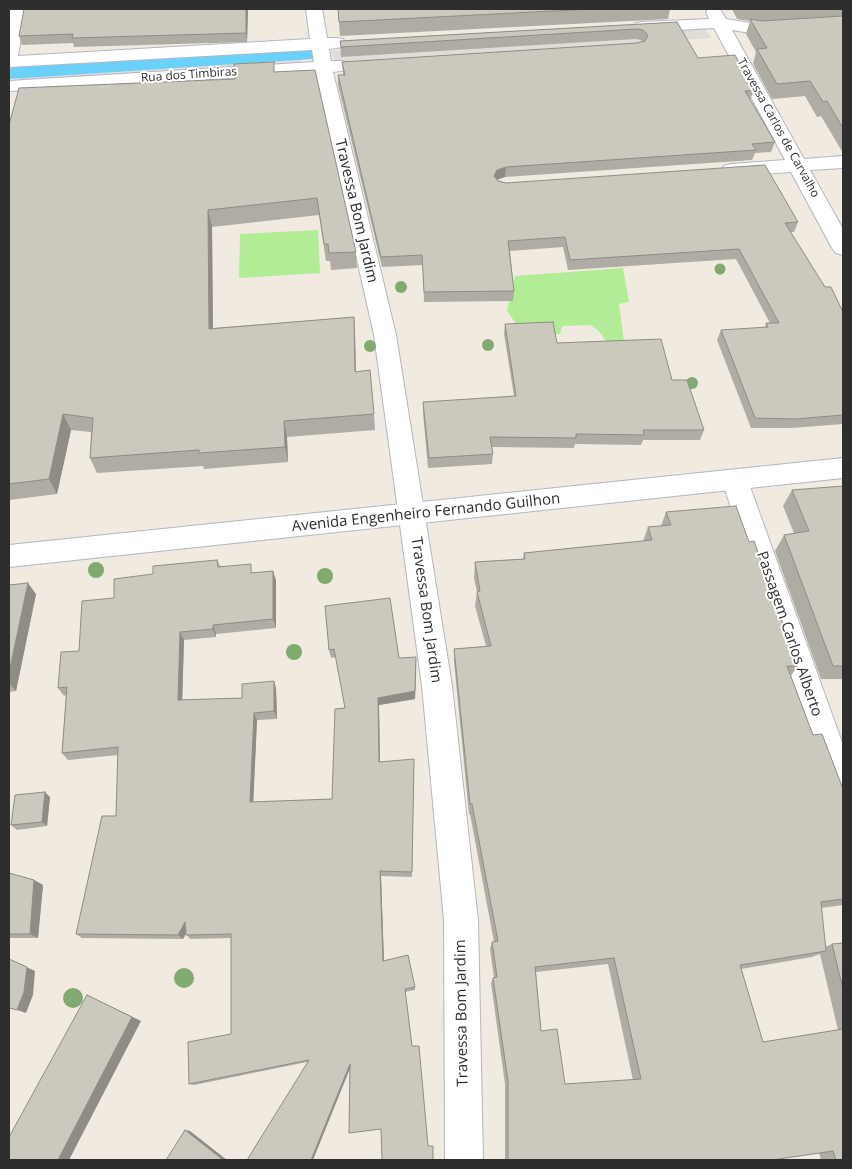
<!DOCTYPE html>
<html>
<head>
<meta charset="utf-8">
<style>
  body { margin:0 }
  #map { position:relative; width:852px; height:1169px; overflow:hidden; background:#f0eae0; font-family:"Open Sans",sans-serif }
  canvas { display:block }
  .frame { position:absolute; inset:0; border:10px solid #2e2e2e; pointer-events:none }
</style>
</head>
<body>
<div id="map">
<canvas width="852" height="1169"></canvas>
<div class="frame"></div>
</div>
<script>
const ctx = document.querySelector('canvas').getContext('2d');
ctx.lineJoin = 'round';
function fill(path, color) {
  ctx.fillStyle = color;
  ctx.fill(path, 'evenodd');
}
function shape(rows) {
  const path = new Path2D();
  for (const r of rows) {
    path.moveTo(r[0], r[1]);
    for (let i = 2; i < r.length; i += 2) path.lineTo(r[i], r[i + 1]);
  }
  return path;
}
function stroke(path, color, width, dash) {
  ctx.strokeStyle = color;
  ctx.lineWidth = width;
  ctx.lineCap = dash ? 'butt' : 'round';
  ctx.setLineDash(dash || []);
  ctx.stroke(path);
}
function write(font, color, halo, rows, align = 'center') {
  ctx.font = font + ' "Open Sans",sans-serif';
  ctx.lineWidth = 4;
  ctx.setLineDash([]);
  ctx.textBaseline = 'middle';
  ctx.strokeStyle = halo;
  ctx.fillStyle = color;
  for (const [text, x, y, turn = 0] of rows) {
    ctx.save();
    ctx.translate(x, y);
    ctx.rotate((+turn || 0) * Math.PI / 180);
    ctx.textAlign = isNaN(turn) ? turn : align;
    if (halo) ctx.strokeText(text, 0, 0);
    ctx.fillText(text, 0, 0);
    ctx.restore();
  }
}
fill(shape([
  [318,230,320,273,239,278,240,234],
  [623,268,629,302,619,304,625,349,612,349,598,330,590,325,562,326,560,334,522,334,507,310,515,276]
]), '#b2ec97');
fill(shape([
  [705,28,711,38,335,62,331,51],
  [301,54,302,65,18,82,20,71]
]), '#e0dcd7');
fill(shape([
  [312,43,321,46,325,51,321,56,312,59,9,79,9,63,312,43]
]), '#6ad1fb');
const street = shape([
  [10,9,26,9,18,56,310,39,306,9,322,9,327,38,337,38,343,39,346,43,343,47,329,49,331,61,341,61,347,62,350,66,347,70,333,72,396,335,452,686,478,920,483,1160,445,1160,444,920,422,686,374,335,315,73,9,91,9,81,314,62,312,50,9,67,10,9],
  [708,9,720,9,726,19,757,24,843,19,843,29,757,34,732,30,804,159,843,156,843,168,810,170,843,229,843,255,836,253,832,248,791,172,731,176,724,174,721,170,724,166,731,164,785,160,714,28,642,32,636,31,634,27,636,23,642,22,709,19,706,12,708,9],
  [735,471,744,474,748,481,843,745,843,803,832,799,827,788,722,481,726,474,735,471]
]);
const secondary = shape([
  [843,458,843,478,9,567,9,545,843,458]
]);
stroke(street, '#b3b6c2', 2);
stroke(secondary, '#b3b6c2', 2);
fill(street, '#fff');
fill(secondary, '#fff');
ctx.fillStyle = '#80aa6f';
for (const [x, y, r] of [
  [720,269,5.5],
  [401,287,6],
  [488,345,6],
  [370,346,6],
  [692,383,6],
  [96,570,8],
  [325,576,8],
  [294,652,8],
  [184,978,10],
  [73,998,10]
]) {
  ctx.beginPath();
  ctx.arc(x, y, r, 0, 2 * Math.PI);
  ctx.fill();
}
fill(shape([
  [248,9,247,42,74,47,73,43,22,45,19,36],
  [338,9,677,9,670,9,668,19,340,36],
  [732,9,843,9,843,153,821,116,817,117,805,96,772,99,753,64,756,52,746,34,750,21,737,19],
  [677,22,698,58,754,90,750,100,775,142,771,152,755,153,752,160,505,177,497,180,506,183,798,222,794,232,790,232,825,287,843,312,843,424,791,428,751,428,717,340,721,330,765,328,766,323,770,323,736,259,568,270,563,247,510,251,514,291,513,301,424,302,423,265,382,267,338,85,338,75,343,75,342,62,637,43,642,41,641,40,635,39,341,57,340,41],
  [275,72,356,252,357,268,331,270,330,261,326,261,319,215,212,227,213,328,354,317,355,334,356,372,374,414,375,430,287,437,288,462,204,469,203,466,97,473,90,458,91,432,71,430,57,494,9,500,9,125,235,79],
  [505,324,557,343,672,380,704,430,700,440,643,440,641,445,575,444,574,448,492,447,493,454,492,464,428,468,423,413,423,402,514,396,504,334],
  [843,486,843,679,821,679,775,551,784,535,794,533,783,506,792,490],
  [666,512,749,542,798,666,790,677,813,735,843,789,843,905,821,908,825,947,832,944,843,943,843,1160,821,1160,819,1153,772,1160,505,1160,505,1084,491,983,493,978,494,978,490,949,492,942,494,942,470,814,469,814,454,662,454,649,486,646,475,606,477,592,474,578,475,562,523,559,524,553,643,541,648,527,661,526],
  [820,954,838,1030,763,1042,741,969,812,957],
  [608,964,633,1080,565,1084,541,1031,536,972],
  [217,560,220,566,254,573,276,580,276,628,216,634,216,637,184,640,182,700,242,698,274,681,276,689,277,719,257,720,253,802,332,799,345,708,336,657,331,658,329,650,325,606,399,658,416,665,415,699,379,705,380,762,414,766,412,877,381,876,384,960,415,987,415,990,405,992,412,1046,428,1146,433,1160,381,1129,349,1133,350,1070,307,1062,194,1085,189,1084,231,1034,231,938,190,939,186,934,183,939,82,938,76,934,116,816,118,755,68,760,62,753,66,695,64,696,58,688,79,651,114,598,153,574],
  [9,585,36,594,16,691,9,692],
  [50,797,47,826,17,830,11,825],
  [9,873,34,880,43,885,38,938,9,938]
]), '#afaca3');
fill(shape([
  [246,9,248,9,247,42,246,33],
  [506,167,505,177,496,180,494,176,497,170],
  [208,210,212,227,213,345,209,329],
  [354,317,355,334,356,388,355,372],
  [63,414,71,430,57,494,49,479],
  [284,421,287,437,288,462,285,447],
  [273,571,276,580,276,628,273,619],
  [28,583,36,594,16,691,9,683,9,673],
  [213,625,216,634,216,637,213,629],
  [180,632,184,640,182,707,178,700],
  [416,665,415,699,379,705,380,768,379,762,378,698],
  [274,681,276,689,277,719,274,711],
  [254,713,257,720,253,808,250,802],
  [45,792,50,797,47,826,42,822],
  [380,871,381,876,384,964,383,961],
  [34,880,43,885,38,938,30,934],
  [185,922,190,926,183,939,178,935],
  [9,959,35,971,33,995,26,1013,17,1010],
  [87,995,141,1021,69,1160,58,1160],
  [350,1064,351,1066,313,1160,311,1160],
  [185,1130,190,1131,227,1160,223,1160]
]), '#8e8c85');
const building = shape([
  [24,9,246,9,246,33,72,38,73,34,19,36,24,9],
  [338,9,591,9,339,22,338,9],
  [843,16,843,128,827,101,823,102,810,81,777,84,757,49,767,48,750,19,761,21,843,16],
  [677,22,698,58,735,55,754,90,745,91,775,142,752,144,756,150,506,167,497,170,494,176,498,181,506,183,765,165,798,222,785,223,825,287,831,287,843,312,843,415,795,419,755,418,721,330,768,327,766,323,779,323,739,249,570,260,565,237,508,241,514,291,424,292,422,255,381,257,338,75,345,75,342,62,637,43,645,41,648,35,643,30,637,29,341,47,340,41,677,22],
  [274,62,274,72,315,70,356,252,329,253,328,244,324,244,317,198,208,210,209,329,354,317,355,372,370,370,374,414,284,421,285,447,199,453,199,450,90,458,93,418,63,414,49,479,9,484,9,125,19,88,235,79,234,64,274,62],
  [553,322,557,343,661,339,672,380,687,380,704,430,643,430,644,435,576,434,576,438,490,437,493,454,429,458,423,402,516,396,505,324,553,322],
  [843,486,843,666,833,666,784,535,809,531,792,490,843,486],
  [736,506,749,542,754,541,798,666,787,666,813,735,822,734,843,789,843,899,821,902,826,951,740,965,763,1042,843,1029,843,1160,836,1160,833,1151,772,1160,508,1160,508,1081,493,978,497,977,492,942,498,941,472,804,470,804,454,649,491,646,477,592,480,591,475,562,525,559,524,553,652,540,648,527,671,525,666,512,736,506],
  [614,958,641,1079,565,1084,557,1029,541,1031,535,967,614,958],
  [217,560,218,567,251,564,251,573,273,571,273,619,213,625,213,629,180,632,178,700,242,698,242,684,274,681,274,711,254,713,250,802,332,799,335,709,345,708,334,649,329,650,325,606,390,598,399,658,416,657,415,691,378,698,379,762,414,759,412,872,380,871,383,961,408,955,415,987,405,989,412,1046,419,1046,428,1146,433,1146,433,1160,382,1160,381,1129,349,1133,350,1064,311,1160,247,1160,309,1060,189,1084,188,1042,231,1034,231,934,186,935,185,922,178,935,76,934,102,816,116,816,118,747,62,753,67,687,58,688,61,652,79,651,82,601,114,598,114,579,153,574,153,566,217,560],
  [28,583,9,673,9,585,28,583],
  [45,792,42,822,11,825,15,795,45,792],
  [9,873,34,880,30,934,9,934,9,873],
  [843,943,843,989,832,944,843,943],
  [9,959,27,967,24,992,17,1010,9,1008,9,959],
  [87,995,132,1017,58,1160,9,1160,9,1137,87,995],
  [185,1130,223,1160,166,1160,185,1130]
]);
fill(building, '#cbc8be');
stroke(building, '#8e8c85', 1);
write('12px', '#2e2e2e', '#fff', [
  ["Rua dos Timbiras",189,75,-4],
  ["Travessa Carlos de Carvalho",778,128,61]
]);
write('15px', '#2e2e2e', '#fff', [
  ["Travessa Bom Jardim",356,211,77],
  ["Avenida Engenheiro Fernando Guilhon",426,513,-6],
  ["Travessa Bom Jardim",426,610,82],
  ["Passagem Carlos Alberto",789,634,71],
  ["Travessa Bom Jardim",462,1013,-91]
]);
</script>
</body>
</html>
